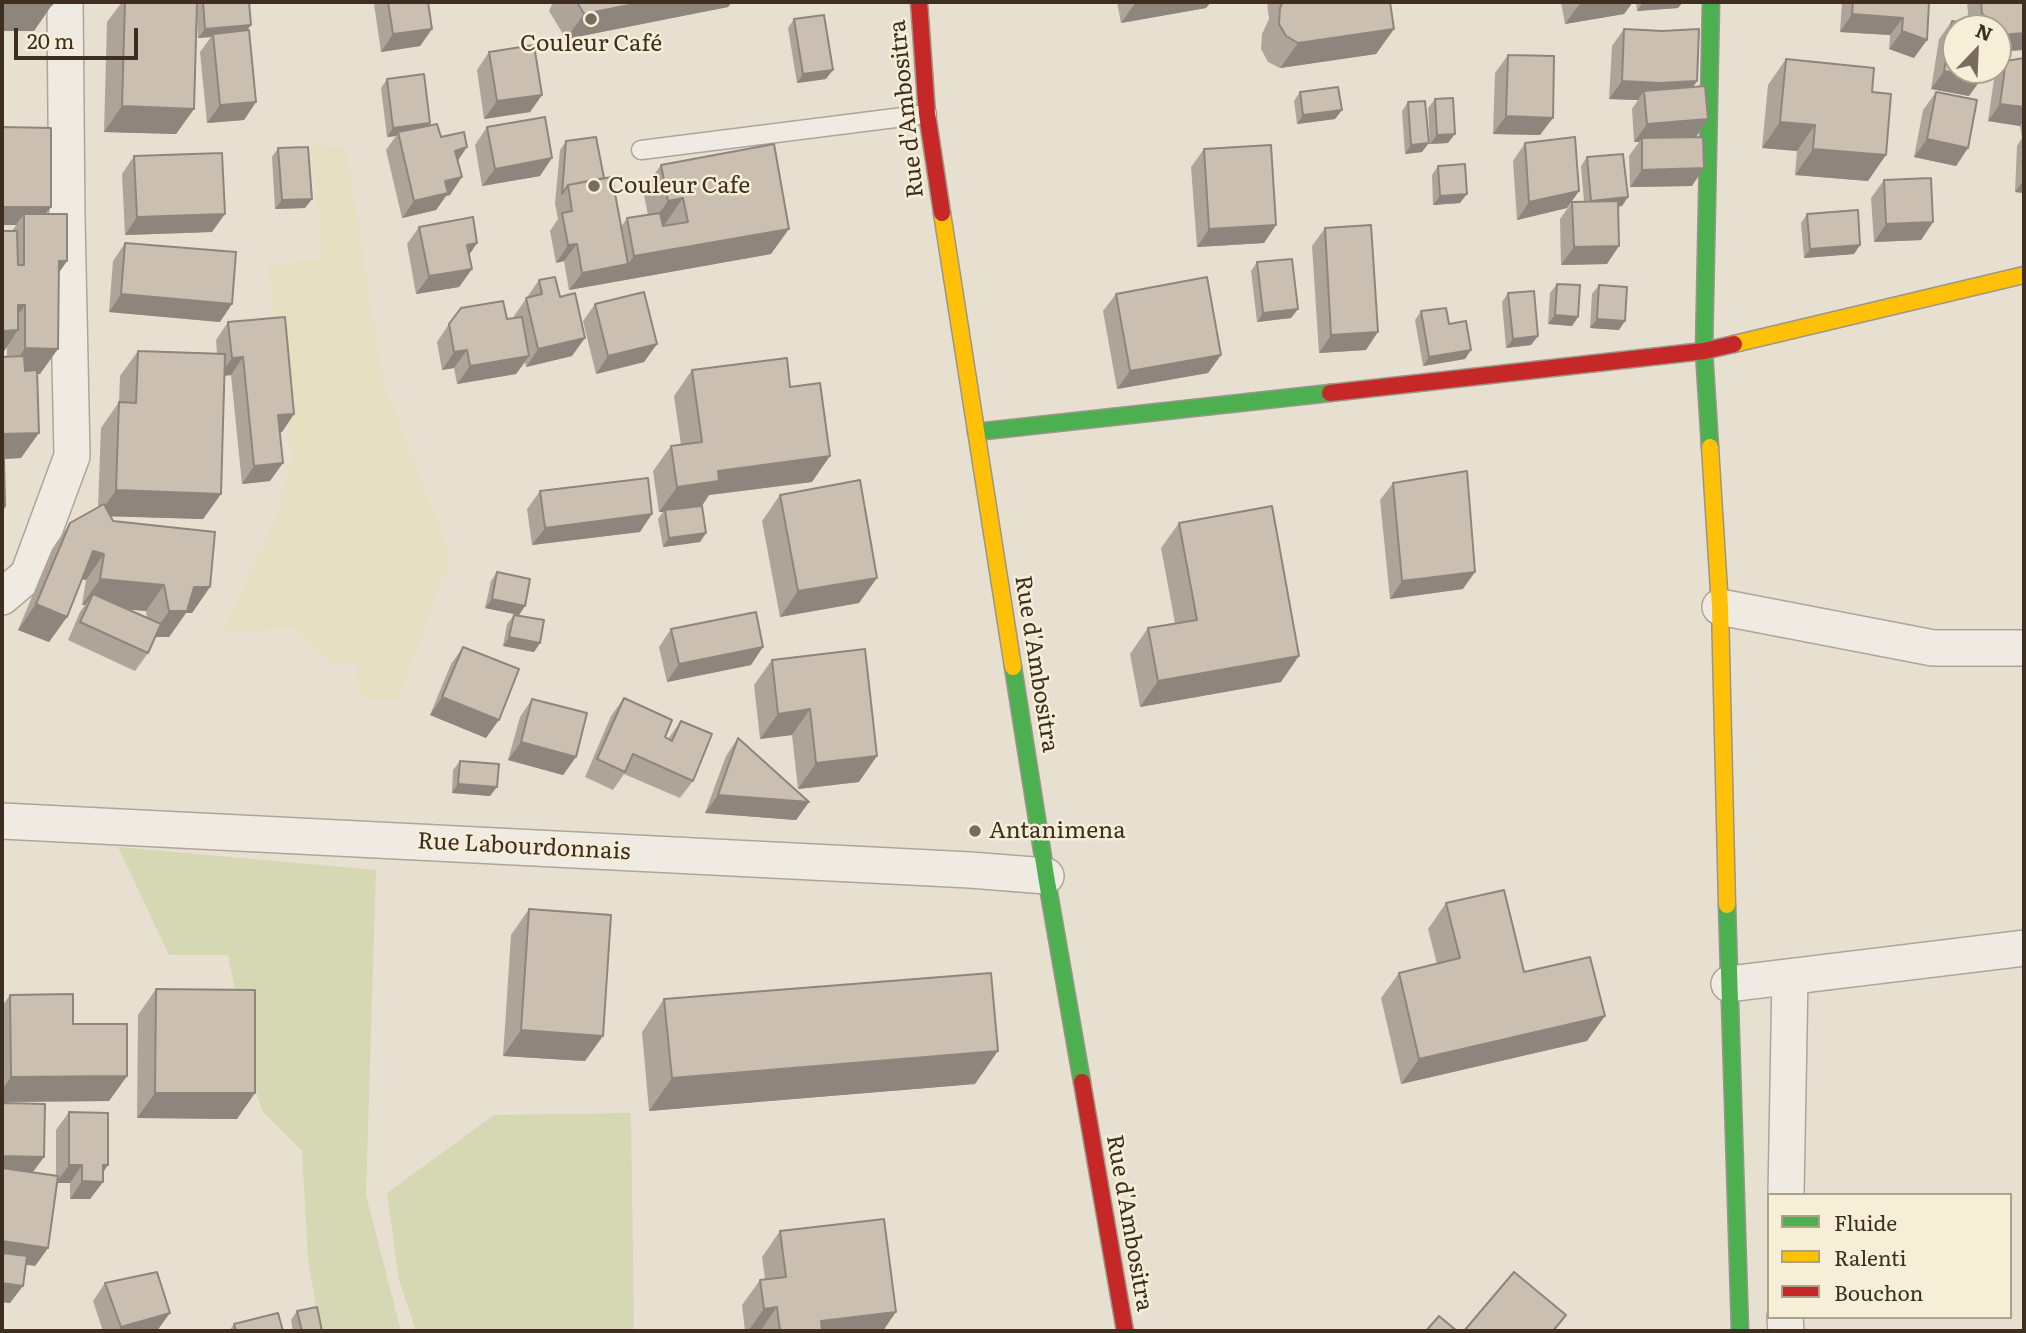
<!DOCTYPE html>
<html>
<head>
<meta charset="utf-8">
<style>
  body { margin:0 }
  #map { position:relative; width:2026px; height:1333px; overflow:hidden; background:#e7e0d1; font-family:Literata,serif }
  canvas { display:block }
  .frame { position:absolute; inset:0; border:4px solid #3d2e20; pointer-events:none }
  .legend { position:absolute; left:1767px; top:1193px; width:245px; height:126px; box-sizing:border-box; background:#f7eed8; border:2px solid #ada18e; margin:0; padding:9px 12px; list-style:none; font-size:21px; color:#3d2e20 }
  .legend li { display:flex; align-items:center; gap:14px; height:35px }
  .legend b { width:35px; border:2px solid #ada18e }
  .north { position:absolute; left:1942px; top:14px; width:70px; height:70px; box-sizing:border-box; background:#f7eed8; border:2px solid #ada18e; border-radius:50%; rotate:23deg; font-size:19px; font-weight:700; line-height:28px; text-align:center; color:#3d2e20 }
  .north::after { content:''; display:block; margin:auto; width:24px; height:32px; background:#786c5e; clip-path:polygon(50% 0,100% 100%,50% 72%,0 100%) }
  .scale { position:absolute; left:14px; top:28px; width:124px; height:32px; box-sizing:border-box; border:4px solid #3d2e20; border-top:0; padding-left:9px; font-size:21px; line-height:24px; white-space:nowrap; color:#3d2e20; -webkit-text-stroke:5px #f7eed8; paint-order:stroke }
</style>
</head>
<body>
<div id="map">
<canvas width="2026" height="1333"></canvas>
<div class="frame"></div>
<ul class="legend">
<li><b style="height:9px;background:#4caf50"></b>Fluide</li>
<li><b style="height:9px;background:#ffc107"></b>Ralenti</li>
<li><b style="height:9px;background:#c62828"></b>Bouchon</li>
</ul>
<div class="north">N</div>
<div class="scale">20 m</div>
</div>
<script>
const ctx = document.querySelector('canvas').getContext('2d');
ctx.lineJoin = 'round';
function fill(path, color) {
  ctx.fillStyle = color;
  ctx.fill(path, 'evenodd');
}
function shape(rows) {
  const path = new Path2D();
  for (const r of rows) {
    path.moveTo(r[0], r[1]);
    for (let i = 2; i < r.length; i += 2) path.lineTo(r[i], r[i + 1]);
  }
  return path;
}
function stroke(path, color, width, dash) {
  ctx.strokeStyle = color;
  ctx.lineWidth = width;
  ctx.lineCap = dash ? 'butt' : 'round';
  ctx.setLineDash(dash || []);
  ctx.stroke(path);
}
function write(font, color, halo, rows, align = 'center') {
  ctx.font = font + ' Literata,serif';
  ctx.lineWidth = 5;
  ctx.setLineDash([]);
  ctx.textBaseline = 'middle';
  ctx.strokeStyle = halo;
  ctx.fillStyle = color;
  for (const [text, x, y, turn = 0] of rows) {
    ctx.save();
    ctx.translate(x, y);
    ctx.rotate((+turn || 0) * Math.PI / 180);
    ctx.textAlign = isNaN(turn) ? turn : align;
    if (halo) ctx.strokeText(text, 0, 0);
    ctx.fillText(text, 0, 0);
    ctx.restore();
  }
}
fill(shape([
  [311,146,346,147,383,380,451,557,398,700,358,698,357,663,332,663,293,628,223,632,274,521,292,457,268,266,323,258]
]), '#e6dfc2');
fill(shape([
  [118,847,376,870,366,1195,401,1331,320,1331,308,1258,302,1151,262,1111,254,1085,228,955,169,955],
  [631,1113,634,1331,416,1331,399,1280,387,1193,494,1115]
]), '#d6d7b3');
const lane = shape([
  [641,150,927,114]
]);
const street = shape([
  [2,597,28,575,72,456,67,219,65,2],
  [1720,607,1933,648,2024,648],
  [2,821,970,870,1046,876],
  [1729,984,2024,948],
  [1786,1195,1790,977],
  [1785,1317,1786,1331]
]);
const fast = shape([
  [976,432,1330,393],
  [1710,447,1704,351,1711,2],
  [1013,667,1046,876,1082,1082],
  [1727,905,1740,1331]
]);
const slow = shape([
  [942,213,1013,667],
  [1734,344,2024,275],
  [1710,447,1720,607,1727,905]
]);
const jam = shape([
  [919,2,927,114,942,213],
  [1330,393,1704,351,1734,344],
  [1082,1082,1125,1331]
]);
stroke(lane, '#ada599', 21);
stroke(street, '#ada599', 38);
stroke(fast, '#9c958a', 19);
stroke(slow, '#9c958a', 19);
stroke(jam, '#9c958a', 19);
stroke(lane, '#efebe3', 18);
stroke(street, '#efebe3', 35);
stroke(fast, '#4caf50', 16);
stroke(slow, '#ffc107', 16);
stroke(jam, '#c62828', 16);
fill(shape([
  [122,2,197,2,197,5,200,2,249,2,251,25,246,31,256,102,244,120,207,123,200,52,211,37,198,38,197,18,194,109,176,134,104,132,107,22],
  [375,2,428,2,432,29,420,46,381,52,374,4],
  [553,2,732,2,728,7,566,39,549,11],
  [1117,2,1211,2,1206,8,1121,23],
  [1267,2,1390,2,1394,29,1376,54,1280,68,1268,62,1261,49,1262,34,1269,19],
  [1561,2,1633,2,1624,14,1565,24],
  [1636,2,1683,2,1678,8,1637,11],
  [1842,2,1929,2,1914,58,1889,49,1890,35,1840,32],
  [1967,2,2024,2,1998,52,1998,28,1956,28,1969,96,1931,89,1939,39,1952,21,1969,24],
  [794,19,826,79,797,83,788,28],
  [1624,29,1697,81,1693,87,1708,119,1696,137,1692,186,1630,187,1629,156,1639,142,1634,142,1632,109,1638,100,1609,99,1612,46],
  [489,52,542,95,530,112,484,119,477,70],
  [1508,55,1540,135,1493,134,1495,73],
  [2024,58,2024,193,2015,192,2017,146,2022,138,2020,126,1988,121,1994,79,2006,61],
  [1786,59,1872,92,1868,181,1795,175,1797,151,1762,148,1768,85],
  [387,79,428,126,441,137,458,161,450,195,446,196,436,210,402,218,386,150,396,136,387,137,381,88],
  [1300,92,1342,110,1335,119,1297,124,1294,101],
  [1936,92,1968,148,1956,166,1914,157,1923,110],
  [1435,99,1448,143,1430,144,1428,108],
  [1408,102,1422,152,1405,154,1402,111],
  [2,127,51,207,46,214,67,261,59,272,40,374,37,374,21,458,4,459,5,506,2,511,2,357,7,357,7,347,2,354,2,231,12,231,16,225,2,225],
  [487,127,540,176,482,186,475,145],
  [566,141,604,178,621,227,627,218,648,215,643,190,661,165,771,254,569,290,564,261,556,263,550,231,558,219,555,203,560,150],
  [1525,143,1579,191,1567,208,1517,220,1513,161],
  [278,148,312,199,305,208,275,209,272,157],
  [1204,149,1276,225,1264,243,1197,247,1191,167],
  [134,156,212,232,125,235,122,174],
  [1587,157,1628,197,1622,206,1618,207,1607,264,1561,265,1560,219,1572,202,1584,202,1581,166],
  [1438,166,1460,203,1433,205,1432,175],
  [1884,180,1933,222,1921,240,1874,242,1871,198],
  [1807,214,1860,245,1854,254,1804,258,1801,223],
  [419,227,477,243,469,255,472,269,459,287,416,294,407,244],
  [1325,228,1366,350,1319,353,1312,246],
  [125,243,220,322,109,312,113,261],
  [1257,262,1298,309,1291,318,1257,322,1251,271],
  [539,280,572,356,526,367,525,362,516,374,457,384,454,368,442,370,437,342,449,324,514,318,514,316],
  [1557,284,1578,317,1572,326,1548,324,1550,293],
  [1599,285,1619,330,1590,328,1592,294],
  [1508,293,1538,336,1531,345,1506,348,1502,302],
  [1116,294,1221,355,1208,373,1117,389,1103,311],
  [595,304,657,344,644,362,596,374,583,321],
  [1421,311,1471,350,1465,359,1423,366,1415,320],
  [228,322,294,414,282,432,279,432,270,481,242,484,231,375,225,376,221,494,203,519,111,516,113,521,210,587,192,613,186,613,169,637,155,637,148,653,135,671,68,640,80,612,85,605,82,605,86,580,82,579,67,617,49,642,18,630,52,549,70,523,98,507,101,428,119,402,120,376,138,351,217,353,216,340],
  [126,609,146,611,147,618],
  [692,370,790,387,812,482,709,495,702,506,706,533,700,542,663,547,658,519,663,512,659,512,653,471,671,446,681,445,674,396],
  [1393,483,1463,589,1390,599,1380,500],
  [540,491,640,532,532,545,527,509],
  [780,495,859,603,780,617,762,521],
  [1179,523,1281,682,1140,707,1130,654,1148,628,1175,623,1161,548],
  [497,572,525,606,519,615,485,608,491,581],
  [514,615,540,643,534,652,503,646,507,624],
  [671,629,751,665,667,682,659,647],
  [463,647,486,738,430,715,451,664],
  [865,649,859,782,798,789,792,735,760,739,754,685,772,660],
  [624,698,665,737,668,739,681,721,693,781,680,798,624,774,613,790,585,777,611,716],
  [532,699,576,757,563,775,508,760,520,717],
  [738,738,809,802,796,820,705,813,726,756],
  [460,761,490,796,452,793,453,770],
  [1446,903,1524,972,1587,1041,1401,1084,1381,998,1399,973,1437,964,1428,929],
  [529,909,585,1061,503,1056,511,935],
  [156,989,237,1119,137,1118,138,1015],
  [10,995,73,1024,127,1076,109,1101,2,1102,2,1006],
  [664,999,975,1084,649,1111,642,1032],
  [2,1103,44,1157,33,1172,56,1176,56,1130,69,1112,103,1173,103,1182,90,1199,70,1199,70,1183,57,1183,48,1248,35,1266,26,1264,10,1303,2,1302],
  [780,1231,883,1331,745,1331,742,1305,760,1280,765,1279,762,1257],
  [105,1283,157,1331,103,1331,93,1301],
  [297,1311,322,1331,293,1331,291,1320],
  [234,1324,283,1331,229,1331]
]), '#afa499');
fill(shape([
  [644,2,732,2,728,7,566,39,584,14],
  [1136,2,1211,2,1206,8,1121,23],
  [1581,2,1633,2,1624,14,1565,24],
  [1643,2,1683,2,1678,8,1637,11],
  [2,5,52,5,34,31,2,31],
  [1852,14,1903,18,1890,35,1840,32],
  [251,25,244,34,213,34,211,37,198,38,205,29],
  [432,29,420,46,381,52,393,34],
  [1394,29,1376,54,1280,68,1298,43],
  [1902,31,1927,40,1914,58,1889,49],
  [2024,33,2024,50,1998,52,1998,39,2001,35],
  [833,70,826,79,797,83,803,74],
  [1944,71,1982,78,1969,96,1931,89],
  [1622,81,1697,81,1685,99,1644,91,1638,100,1609,99],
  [542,95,530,112,484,119,497,101],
  [256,102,244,120,207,123,220,105],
  [2000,104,2024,107,2024,120,2020,126,1988,121],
  [122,106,194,109,176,134,104,132],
  [1342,110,1335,119,1297,124,1303,115],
  [1506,116,1553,118,1540,135,1493,134],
  [1708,119,1696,137,1642,138,1639,142,1634,142,1647,124],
  [1780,122,1815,125,1797,151,1762,148],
  [430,123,424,132,398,132,396,136,387,137,393,128],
  [1455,134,1448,143,1430,144,1437,135],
  [1927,139,1968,148,1956,166,1914,157],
  [1429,143,1422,152,1405,154,1411,145],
  [467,147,455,165,455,151],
  [1813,149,1886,155,1868,181,1795,175],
  [552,158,540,176,482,186,495,169],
  [1704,168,1692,186,1630,187,1642,170],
  [462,177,450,195,446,196,436,210,402,218,414,201,445,181],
  [2024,180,2024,193,2015,192],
  [1579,191,1567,208,1517,220,1529,202],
  [1467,194,1460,203,1433,205,1440,196],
  [1628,197,1622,206,1585,210,1591,201],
  [683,198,665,224,650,226,668,201],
  [312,199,305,208,275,209,282,200],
  [2,207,51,207,38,225,24,214,16,225,2,225],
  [225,214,212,232,125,235,137,217],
  [1933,222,1921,240,1874,242,1886,224],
  [1276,225,1264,243,1197,247,1209,229],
  [789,229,771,254,569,290,582,273,628,264,634,256],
  [477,243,465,261,467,245],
  [577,244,564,261,556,263,568,245],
  [1860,245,1854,254,1804,258,1810,249],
  [1619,246,1607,264,1561,265,1574,247],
  [59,261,67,261,49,287],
  [472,269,459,287,416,294,429,276],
  [121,294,232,304,220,322,109,312],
  [18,305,25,305,7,331,18,330,2,354,2,331],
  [1298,309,1291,318,1257,322,1263,313],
  [1555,315,1578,317,1572,326,1548,324],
  [1597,319,1625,321,1619,330,1590,328],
  [1378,332,1366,350,1319,353,1331,335],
  [1538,336,1531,345,1506,348,1513,339],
  [585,338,572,356,526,367,538,349],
  [657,344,644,362,596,374,608,356],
  [25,348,58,349,40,374,7,374],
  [467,350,454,368,442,370,454,352],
  [1471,350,1465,359,1423,366,1429,357],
  [1221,355,1208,373,1117,389,1130,371],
  [529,356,516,374,457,384,470,366],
  [243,357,231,375,219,376,232,358],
  [294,414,282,432,265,433,278,415],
  [39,433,21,458,2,459,2,434],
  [830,456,812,482,709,495,701,507,665,510,663,512,659,512,677,487,718,471],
  [283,463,270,481,242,484,254,466],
  [116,490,221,494,203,519,98,516],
  [652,514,640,532,532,545,545,528],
  [706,533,700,542,663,547,669,538],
  [93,551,104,554,86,580,75,577],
  [1475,572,1463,589,1390,599,1402,581],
  [877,578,859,603,780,617,798,591],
  [100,579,164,585,146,611,88,606,93,594,85,605,82,605],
  [194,587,210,587,192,613,186,613,169,637,151,637,169,611],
  [492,599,525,606,519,615,485,608],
  [36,604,67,617,49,642,18,630],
  [509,637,540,643,534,652,503,646],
  [763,647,751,665,667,682,679,664],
  [1299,656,1281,682,1140,707,1158,681],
  [442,697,499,720,486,738,430,715],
  [810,709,792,735,760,739,778,714],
  [521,742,576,757,563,775,508,760],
  [877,756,859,782,798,789,816,763],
  [458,784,497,787,490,796,452,793],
  [718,795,809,802,796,820,705,813],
  [1605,1016,1587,1041,1401,1084,1419,1059],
  [521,1030,603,1036,585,1061,503,1056],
  [998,1051,975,1084,649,1111,672,1078],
  [127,1076,109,1101,2,1102,2,1090,11,1077],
  [155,1093,255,1093,237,1119,137,1118],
  [2,1156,44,1157,31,1174,2,1174],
  [69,1165,82,1165,70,1183,56,1183],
  [103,1165,108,1165,97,1182,103,1182,90,1199,70,1199,82,1181],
  [2,1241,48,1248,35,1266,2,1261],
  [2,1283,23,1286,10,1303,2,1302],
  [777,1307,760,1331,748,1331,764,1309],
  [896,1312,883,1331,814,1331,821,1321],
  [170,1313,157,1331,118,1331,121,1327]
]), '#8e867d');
const building = shape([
  [2,2,52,2,52,5,2,5,2,2],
  [125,2,197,2,194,109,122,106,125,2],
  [203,2,249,2,251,25,205,29,203,2],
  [388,2,428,2,432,29,393,34,388,2],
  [577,2,644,2,584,14,577,2],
  [1283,2,1390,2,1394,29,1298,43,1286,36,1279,24,1280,8,1283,2],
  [1853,2,1929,2,1927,40,1902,31,1903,18,1852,14,1853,2],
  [1981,2,2024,2,2024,33,2001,35,1998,32,1998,28,1995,28,1982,13,1981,2],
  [824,15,833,70,803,74,794,19,824,15],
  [1952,21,1990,28,1956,28,1956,70,1983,70,1982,78,1944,71,1952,21],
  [1624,29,1662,31,1699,29,1697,81,1659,83,1622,81,1624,29],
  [249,30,256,102,220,105,213,34,249,30],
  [534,45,542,95,497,101,489,52,534,45],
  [1508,55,1554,56,1553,118,1506,116,1508,55],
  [2024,58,2024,107,2000,104,2006,61,2024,58],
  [1786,59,1874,68,1872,92,1891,94,1886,155,1813,149,1815,125,1780,122,1786,59],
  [424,74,430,123,393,128,387,79,424,74],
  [1705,86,1708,119,1647,124,1644,91,1705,86],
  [1338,87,1342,110,1303,115,1300,92,1338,87],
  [1936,92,1977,100,1968,148,1927,139,1936,92],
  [1453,98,1455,134,1437,135,1435,99,1453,98],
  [1425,101,1429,143,1411,145,1408,102,1425,101],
  [545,117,552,158,495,169,487,127,545,117],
  [437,124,441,137,464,132,467,147,455,151,462,177,445,181,448,193,414,201,398,132,437,124],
  [2,127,51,128,51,207,2,207,2,127],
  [596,137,604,178,568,185,562,194,566,141,596,137],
  [1575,137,1579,191,1529,202,1525,143,1575,137],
  [1703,137,1704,168,1642,170,1642,138,1703,137],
  [774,144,789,229,634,256,627,218,660,213,663,226,688,222,683,198,668,201,661,165,774,144],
  [1271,145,1276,225,1209,229,1204,149,1271,145],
  [308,147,312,199,282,200,278,148,308,147],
  [222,153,225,214,137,217,134,156,222,153],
  [1623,154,1628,197,1591,201,1587,157,1623,154],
  [1465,164,1467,194,1440,196,1438,166,1465,164],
  [612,177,628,264,582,273,577,244,568,245,562,213,572,211,568,185,612,177],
  [1931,178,1933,222,1886,224,1884,180,1931,178],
  [1618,201,1619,246,1574,247,1572,202,1618,201],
  [1858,210,1860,245,1810,249,1807,214,1858,210],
  [24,214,67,214,67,261,59,261,58,349,25,348,25,305,18,305,18,330,2,331,2,231,17,231,18,265,24,265,24,214],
  [473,217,477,243,467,245,472,269,429,276,419,227,473,217],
  [1371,225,1378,332,1331,335,1325,228,1371,225],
  [125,243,236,252,232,304,121,294,125,243],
  [1292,259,1298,309,1263,313,1257,262,1292,259],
  [555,277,560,297,575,293,585,338,538,349,526,298,542,294,539,280,555,277],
  [1207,277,1221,355,1130,371,1116,294,1207,277],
  [1557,284,1580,285,1578,317,1555,315,1557,284],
  [1599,285,1627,287,1625,321,1597,319,1599,285],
  [1534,291,1538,336,1513,339,1508,293,1534,291],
  [644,292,657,344,608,356,595,304,644,292],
  [503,301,507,319,522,317,529,356,470,366,467,350,454,352,449,324,461,308,503,301],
  [1446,308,1449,324,1466,321,1471,350,1429,357,1421,311,1446,308],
  [285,317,294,414,278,415,283,463,254,466,243,357,232,358,228,322,285,317],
  [138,351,225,354,221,494,116,490,119,402,136,403,138,351],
  [24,356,25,371,37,370,39,433,2,434,2,357,24,356],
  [787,358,790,387,820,383,830,456,718,471,719,481,677,487,671,446,702,442,692,370,787,358],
  [2,458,4,458,5,506,2,510,2,458],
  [1467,471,1475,572,1402,581,1393,483,1467,471],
  [648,478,652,514,545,528,540,491,648,478],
  [860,480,877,578,798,591,780,495,860,480],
  [104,504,113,521,215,532,210,587,194,587,187,611,169,611,164,585,100,579,104,554,93,551,67,617,36,604,70,523,104,504],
  [702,506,706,533,669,538,665,510,702,506],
  [1272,506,1299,656,1158,681,1148,628,1197,620,1179,523,1272,506],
  [497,572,530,579,525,606,492,599,497,572],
  [93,594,161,624,148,653,80,622,93,594],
  [756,612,763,647,679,664,671,629,756,612],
  [514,615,544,620,540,643,509,637,514,615],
  [463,647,519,669,499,720,442,697,463,647],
  [865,649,877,756,816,763,810,709,778,714,772,660,865,649],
  [624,698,672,720,665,737,672,741,681,721,712,734,693,781,633,754,625,772,597,759,624,698],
  [532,699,587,713,576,757,521,742,532,699],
  [738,738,809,802,718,795,738,738],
  [460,761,499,764,497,787,458,784,460,761],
  [1504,890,1524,972,1590,957,1605,1016,1419,1059,1399,973,1460,958,1446,903,1504,890],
  [529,909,611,915,603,1036,521,1030,529,909],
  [991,973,998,1051,672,1078,664,999,991,973],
  [156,989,255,990,255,1093,155,1093,156,989],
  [73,994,73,1024,127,1024,127,1076,11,1077,10,995,73,994],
  [2,1103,45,1104,44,1157,2,1156,2,1103],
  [69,1112,108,1113,108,1165,103,1165,103,1182,82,1181,82,1165,69,1165,69,1112],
  [2,1168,58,1176,48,1248,2,1241,2,1168],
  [884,1219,896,1312,821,1321,822,1331,780,1331,777,1307,764,1309,760,1280,786,1277,780,1231,884,1219],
  [2,1253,27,1256,23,1286,2,1283,2,1253],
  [157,1272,170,1313,121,1327,105,1283,157,1272],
  [1514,1272,1566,1315,1553,1331,1464,1331,1514,1272],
  [317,1307,322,1331,302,1331,297,1311,317,1307],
  [278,1313,283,1331,236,1331,234,1324,278,1313],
  [1439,1316,1457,1331,1426,1331,1439,1316]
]);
fill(building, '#cbbfb2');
stroke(building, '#8e867d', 2);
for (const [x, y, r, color] of [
  [591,19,7,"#786c5e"],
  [594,186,7,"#786c5e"],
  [975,831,7,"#786c5e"]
]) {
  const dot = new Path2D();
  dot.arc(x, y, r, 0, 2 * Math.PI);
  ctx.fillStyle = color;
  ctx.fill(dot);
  stroke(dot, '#f7eed8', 2.5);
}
write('23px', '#3d2e20', '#f7eed8', [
  ["Couleur Café",591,44,"center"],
  ["Couleur Cafe",608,186],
  ["Antanimena",989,831]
], 'left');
write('23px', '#3d2e20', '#f7eed8', [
  ["Rue d'Ambositra",907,109,-96],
  ["Rue d'Ambositra",1036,664,81],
  ["Rue Labourdonnais",524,847,3],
  ["Rue d'Ambositra",1129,1223,80]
]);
</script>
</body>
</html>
